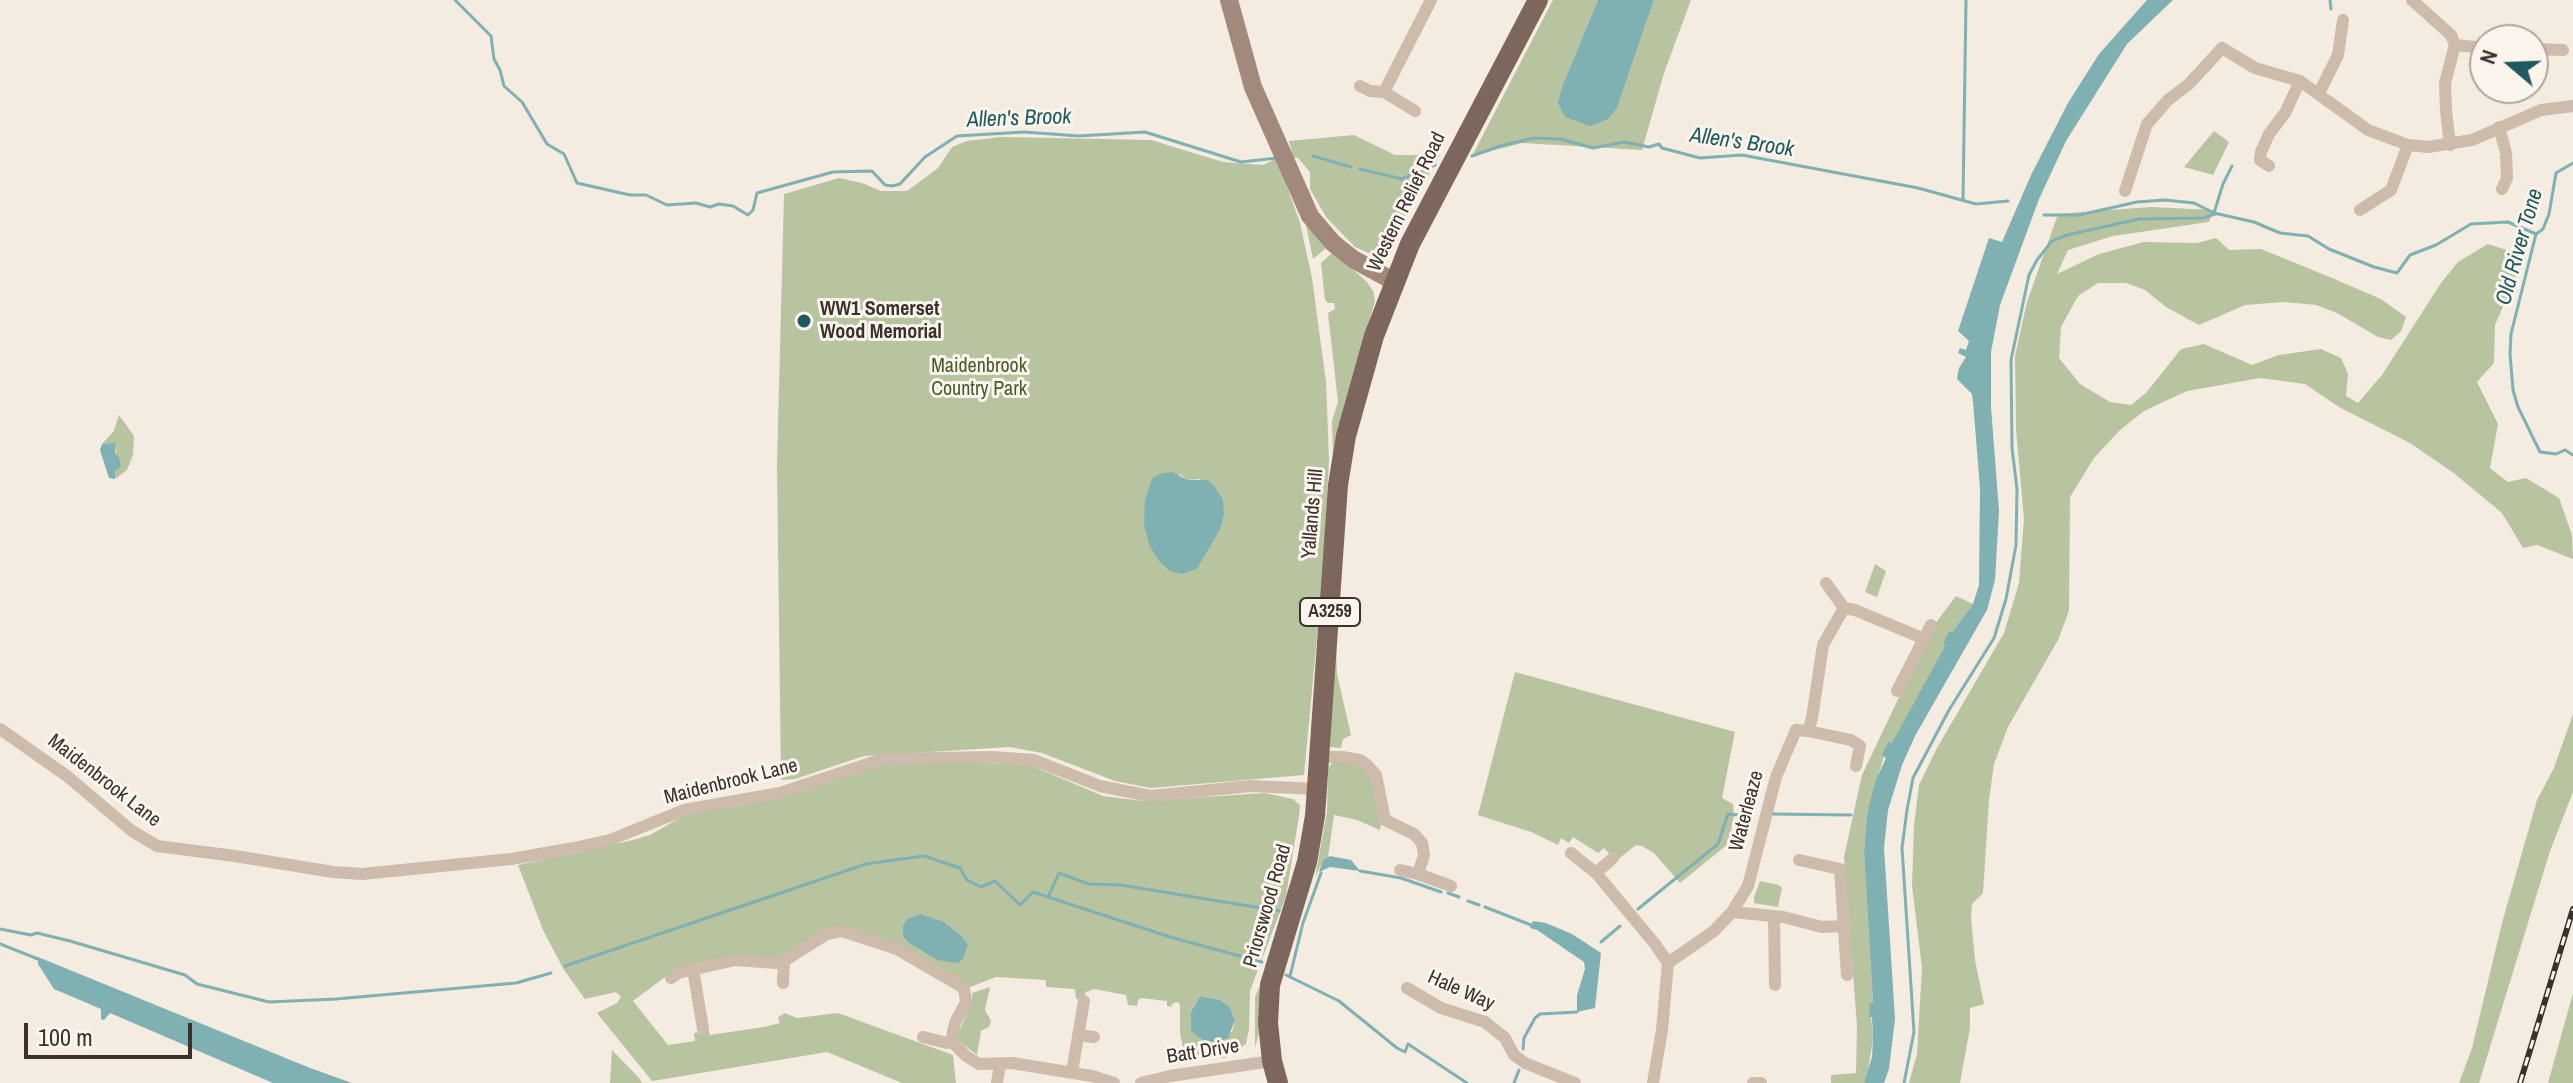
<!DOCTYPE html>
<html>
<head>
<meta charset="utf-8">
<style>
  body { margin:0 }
  #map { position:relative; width:2573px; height:1083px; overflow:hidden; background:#f4ebe1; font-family:"Archivo Narrow",sans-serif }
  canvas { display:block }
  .north { position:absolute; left:2469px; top:24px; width:80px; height:80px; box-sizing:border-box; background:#fbf5ee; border:2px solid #aea6a0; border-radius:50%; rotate:289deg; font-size:22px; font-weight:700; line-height:32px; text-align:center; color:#3b302b }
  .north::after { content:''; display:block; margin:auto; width:28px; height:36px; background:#1f5a5e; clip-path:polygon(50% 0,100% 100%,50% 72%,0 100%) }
  .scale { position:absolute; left:24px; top:1023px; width:168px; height:36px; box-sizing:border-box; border:4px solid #3b302b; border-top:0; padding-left:10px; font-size:24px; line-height:28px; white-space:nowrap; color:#3b302b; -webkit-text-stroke:6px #fbf5ee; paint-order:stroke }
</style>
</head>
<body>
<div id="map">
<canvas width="2573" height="1083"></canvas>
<div class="north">N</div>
<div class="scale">100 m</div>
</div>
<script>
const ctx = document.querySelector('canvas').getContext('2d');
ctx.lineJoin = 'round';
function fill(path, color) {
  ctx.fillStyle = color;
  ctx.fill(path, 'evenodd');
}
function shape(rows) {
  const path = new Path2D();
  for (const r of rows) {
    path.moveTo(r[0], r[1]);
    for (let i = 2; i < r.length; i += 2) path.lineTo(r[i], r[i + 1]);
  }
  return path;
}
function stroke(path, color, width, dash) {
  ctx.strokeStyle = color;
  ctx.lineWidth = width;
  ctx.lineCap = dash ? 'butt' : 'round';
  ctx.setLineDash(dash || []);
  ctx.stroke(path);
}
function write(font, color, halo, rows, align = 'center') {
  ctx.font = font + ' "Archivo Narrow",sans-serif';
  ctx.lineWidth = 6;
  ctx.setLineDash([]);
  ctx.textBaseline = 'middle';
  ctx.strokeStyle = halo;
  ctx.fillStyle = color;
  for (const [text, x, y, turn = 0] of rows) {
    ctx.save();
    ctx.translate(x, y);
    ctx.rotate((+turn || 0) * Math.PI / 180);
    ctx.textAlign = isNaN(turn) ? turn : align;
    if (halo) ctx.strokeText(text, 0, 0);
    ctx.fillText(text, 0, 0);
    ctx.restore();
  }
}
fill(shape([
  [1553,0,1598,0,1563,84,1617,108,1654,0,1691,0,1664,73,1642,150,1522,143,1472,156],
  [2214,131,2229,142,2213,175,2184,167],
  [1354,135,1395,155,1440,155,1390,243,1384,251,1373,255,1355,247,1326,217,1310,189,1310,172,1298,158,1293,157,1289,141],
  [1001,137,1151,140,1223,162,1263,165,1277,158,1300,223,1312,278,1326,382,1329,459,1323,574,1304,775,1151,788,1115,781,1042,753,1010,747,864,756,795,779,781,780,777,465,784,194,839,178,862,183,881,191,907,191,938,168,952,147,967,141],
  [1179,474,1188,480,1200,479,1207,550,1197,569,1183,574,1165,567],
  [2150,207,2213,210,2209,222,2113,236,2068,250,2057,274,2099,254,2144,242,2197,243,2216,238,2229,250,2261,249,2332,278,2381,299,2406,317,2401,331,2391,340,2378,337,2337,313,2316,305,2284,302,2245,305,2199,325,2166,307,2145,290,2126,283,2098,283,2078,296,2061,327,2059,358,2080,384,2110,402,2131,405,2146,393,2181,349,2204,344,2252,365,2279,355,2321,349,2341,358,2348,374,2346,396,2358,403,2382,375,2441,283,2458,262,2488,244,2507,250,2522,250,2515,279,2495,325,2494,363,2477,382,2498,424,2490,468,2508,482,2526,478,2559,498,2572,535,2573,559,2537,545,2523,548,2502,513,2455,474,2410,443,2339,407,2305,384,2260,378,2187,391,2144,411,2120,430,2094,458,2070,497,2069,611,2058,640,2008,727,1994,764,1989,800,1983,893,1972,904,1971,918,1975,960,1984,1004,1970,1008,1970,1028,1960,1083,1909,1083,1917,1054,1922,968,1912,886,1914,825,1919,785,1937,748,2004,633,2019,583,2024,519,2016,430,2015,356,2027,302,2058,214],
  [1308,223,1325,244,1325,249,1313,259,1306,225],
  [1333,252,1367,282,1373,291,1375,301,1351,382,1333,461,1332,421,1338,402,1328,313,1335,309,1334,303,1328,303,1325,300,1321,263],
  [119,415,134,436,133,455,127,470,115,479,116,444,102,444,114,431],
  [1875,564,1886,571,1877,597,1865,592],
  [1956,596,1973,604,1943,644,1946,645,1892,744,1888,742,1867,815,1864,852,1873,1003,1870,1003,1873,1039,1867,1077,1864,1083,1831,1083,1831,1075,1856,1073,1857,1026,1844,857,1862,775,1932,628],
  [1336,649,1337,674,1351,735,1343,739,1341,748,1329,747],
  [1515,672,1735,732,1722,798,1733,804,1734,816,1728,844,1680,883,1654,853,1642,846,1636,845,1616,861,1604,848,1598,853,1573,837,1569,843,1561,838,1558,845,1531,832,1478,815],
  [2573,714,2573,792,2550,851,2479,1083,2459,1083,2472,1048,2502,923,2537,800,2554,768],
  [920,762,1028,764,1103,796,1143,801,1265,793,1293,799,1300,805,1299,816,1286,896,1250,991,1249,1029,1246,1044,1224,1058,1201,1055,1185,1058,1180,1033,1180,1004,1176,1002,1171,1005,1172,1007,1167,1006,1167,1001,1141,998,1138,1000,1137,1006,1128,1005,1126,995,1094,989,1086,992,1082,999,1076,999,1075,989,1046,987,1046,980,996,977,970,987,851,929,777,957,677,968,633,1001,668,1045,695,1041,694,1033,709,1031,710,1035,764,1027,780,1023,778,1017,785,1013,797,1018,838,1013,953,1055,956,1083,902,1083,827,1052,652,1081,597,1013,617,1003,621,997,616,992,585,999,564,970,543,930,518,865,629,841,650,835,683,816,792,795,882,765],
  [944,922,962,936,968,944,937,960,909,943],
  [1200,996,1220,1000,1229,1006,1235,1020,1232,1032,1191,1030,1191,1010],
  [1333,762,1353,762,1370,773,1381,825,1380,830,1357,820,1334,815,1328,857,1323,860,1315,878,1327,812,1328,768],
  [1760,881,1779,885,1782,888,1778,907,1754,903,1754,897],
  [1262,981,1260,1028,1255,1048,1255,997],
  [990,987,985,1010,991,1021,989,1027,981,1031,977,1055,956,1039,972,1001,972,993],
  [2573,993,2573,1083,2548,1083],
  [612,1050,639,1078,642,1083,610,1083]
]), '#b8c4a0');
fill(shape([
  [1598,0,1654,0,1617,108,1608,119,1590,126,1565,117,1558,103,1563,84],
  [2147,0,2173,0,2127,44,2066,141,2039,199,2000,305,1991,352,1991,407,1999,511,1995,580,1987,610,1915,736,1902,765,1888,810,1884,848,1895,1019,1889,1069,1884,1083,1864,1083,1872,1057,1873,1039,1872,1017,1869,1017,1870,1003,1873,1003,1864,852,1867,815,1875,782,1886,758,1882,755,1888,742,1892,743,1945,646,1943,644,1949,631,1952,632,1973,604,1979,585,1980,488,1973,402,1972,394,1957,379,1959,368,1966,357,1958,353,1960,348,1966,350,1969,341,1958,331,1989,238,2002,242,2031,175,2068,103,2099,54],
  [116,443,115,453,119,457,121,467,115,471,115,479,109,478,100,450,102,444],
  [1172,472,1188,480,1208,480,1215,487,1223,500,1224,514,1220,529,1197,569,1183,574,1170,571,1159,561,1149,545,1144,524,1145,500,1152,479,1160,474],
  [1330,856,1351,860,1360,871,1330,867,1319,872,1323,860],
  [921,914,944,922,962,936,968,944,963,959,958,963,937,960,909,943,903,936,903,926,907,919],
  [1533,921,1546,923,1572,934,1601,953,1595,1008,1577,1012,1577,995,1585,969,1584,962,1537,930,1530,928],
  [38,957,310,1068,352,1083,273,1083,110,1013,104,1020,101,1019,101,1009,54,989,38,964],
  [1200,996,1220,1000,1229,1006,1235,1020,1228,1038,1214,1043,1206,1042,1194,1034,1191,1030,1191,1011]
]), '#7fb0b2');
stroke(shape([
  [455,0,491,36,494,59,500,70,504,86,522,102,547,144,564,154,577,183,630,195,646,195,667,205,696,203,710,207,719,204,733,206,748,215,753,210,757,193,833,172,872,171,885,185,892,186,900,184,925,157,957,136,1024,132,1079,136,1145,132,1241,162,1277,158],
  [2330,0,2331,9],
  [1313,156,1351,167],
  [1472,156,1500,146,1534,138,1560,139,1593,148,1624,142,1649,147,1659,144,1662,148,1700,158,1742,155,1918,188,1976,204,2008,201],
  [2573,163,2556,173,2549,214,2543,229,2536,234,2511,334,2510,354,2513,390,2518,407,2540,452,2556,454,2565,450,2573,455],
  [1360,169,1402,179,1435,165],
  [1963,200,1966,0],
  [2214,213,2223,184,2232,166],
  [2044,215,2079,215,2137,202,2165,200,2194,203,2214,213,2254,222,2280,233,2308,236,2329,249,2374,267,2397,273,2410,255,2436,245,2471,224,2508,222,2536,234],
  [1771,814,1851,815],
  [1360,871,1401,878,1441,892],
  [1448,893,1459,897],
  [1048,897,1059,873,1089,884,1121,885,1279,911],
  [1468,901,1479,905],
  [1485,907,1531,925],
  [1638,909,1718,844,1728,814,1750,816],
  [0,929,31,935,37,933,70,941,185,975,197,984,269,1002,336,999,516,983,551,973],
  [1601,942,1620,926],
  [0,944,38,959],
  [565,966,866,864,924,856,960,868,967,880,981,887,995,881,1020,905,1033,892,1170,937,1262,962],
  [1286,975,1339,1001,1397,1048,1405,1052,1408,1044,1467,1083],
  [1290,976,1303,923,1321,873],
  [1523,1049,1524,1038,1535,1018,1540,1014,1577,1012],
  [1514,1083,1519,1070],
  [1904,1083,1914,1032,1902,848,1907,810,1913,778,1949,710,1994,638,2006,599,2016,545,2017,489,2012,448,2011,360,2029,275,2037,260,2052,241,2067,235,2139,219,2203,218,2215,214]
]), '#7fb0b2', 3);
stroke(shape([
  [2412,0,2451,35,2455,45],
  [2455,45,2485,48],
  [2533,49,2563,50],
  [1360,86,1370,91,1384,92,1431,0],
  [1384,92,1415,111],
  [2319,93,2338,55,2343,20],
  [2499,127,2506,153,2507,178,2502,189],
  [2450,145,2446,111,2445,83,2455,45],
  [2269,166,2260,160,2261,152,2269,134,2285,113,2300,81,2368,130,2408,145,2428,147,2472,140,2541,110,2573,106],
  [2125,191,2147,124,2168,100,2189,84,2222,48,2255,68,2300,81],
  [2360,210,2391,190,2408,145],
  [1826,583,1844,608],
  [1897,691,1931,625],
  [0,729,67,776,132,831,157,846,235,856,333,872,362,874,511,859,574,848,610,840,684,810,780,793,883,759,992,757,1034,760,1100,786,1150,796,1251,786,1317,789],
  [1808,731,1851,740,1860,746,1856,766],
  [1320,757,1342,757,1360,760,1367,765,1376,775,1385,820,1414,834,1422,843,1424,855,1418,874,1451,886],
  [1571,853,1596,873,1655,944,1668,963,1662,1030,1653,1083],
  [1799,860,1840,869,1847,975],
  [1400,870,1418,874],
  [1596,873,1613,858],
  [1732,912,1783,917,1822,927,1844,926],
  [1774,917,1775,985],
  [1668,963,1714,931,1732,912,1748,886,1776,777,1796,730,1808,731,1812,718,1823,645,1844,608,1855,610,1922,638],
  [693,969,703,1029],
  [671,978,678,973,735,960,776,963,784,961,827,934,842,931,897,949,964,988,966,1002,955,1023,951,1041],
  [783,983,784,961],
  [1407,988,1441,1008,1485,1022,1505,1038,1514,1055,1525,1063,1575,1083],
  [1078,1035,1094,1037],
  [923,1037,947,1043,951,1041,966,1056,979,1064,1012,1063,1092,1076,1114,1083],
  [1072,1072,1084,1001],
  [997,1083,1000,1064],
  [1141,1083,1170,1076,1272,1061],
  [1753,1083,1761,1083]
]), '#cdbbac', 12);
stroke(shape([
  [1229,0,1253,87,1310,216,1333,243,1353,259,1395,282]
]), '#a18a7d', 18);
stroke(shape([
  [1278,1083,1272,1061,1268,1023,1270,985,1307,862,1315,816,1338,485,1346,436,1374,336,1410,244,1538,0]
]), '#7d675c', 20);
const rail = shape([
  [2520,1083,2573,909]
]);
stroke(rail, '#3b302b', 6);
stroke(rail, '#fbf5ee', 3, [9]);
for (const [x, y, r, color] of [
  [804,321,8,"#1f5a5e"]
]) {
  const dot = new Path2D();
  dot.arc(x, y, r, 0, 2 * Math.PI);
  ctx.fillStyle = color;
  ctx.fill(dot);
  stroke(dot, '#fbf5ee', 3);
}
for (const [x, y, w] of [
  [1330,612,60]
]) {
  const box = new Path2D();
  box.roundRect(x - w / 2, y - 14, w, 28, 6);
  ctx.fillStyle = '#fbf5ee';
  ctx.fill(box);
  stroke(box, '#3b302b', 2);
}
write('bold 18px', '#3b302b', null, [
  ["A3259",1330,612]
]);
write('20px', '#3b302b', '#fbf5ee', [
  ["Western Relief Road",1407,202,-64],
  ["Yallands Hill",1313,514,-85],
  ["Maidenbrook Lane",104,781,38],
  ["Maidenbrook Lane",731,782,-14],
  ["Waterleaze",1747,811,-75],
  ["Priorswood Road",1268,906,-74],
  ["Hale Way",1461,991,24],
  ["Batt Drive",1203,1052,-9]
]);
write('bold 20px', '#3b302b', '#fbf5ee', [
  ["WW1 Somerset",820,310],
  ["Wood Memorial",820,333]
], 'left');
write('20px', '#4a5a2e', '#fbf5ee', [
  ["Maidenbrook",979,367],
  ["Country Park",979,390]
]);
write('italic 22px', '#1f5a5e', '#fbf5ee', [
  ["Allen's Brook",1019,119,-2],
  ["Allen's Brook",1742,143,8],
  ["Old River Tone",2520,247,-74]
]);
</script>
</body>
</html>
